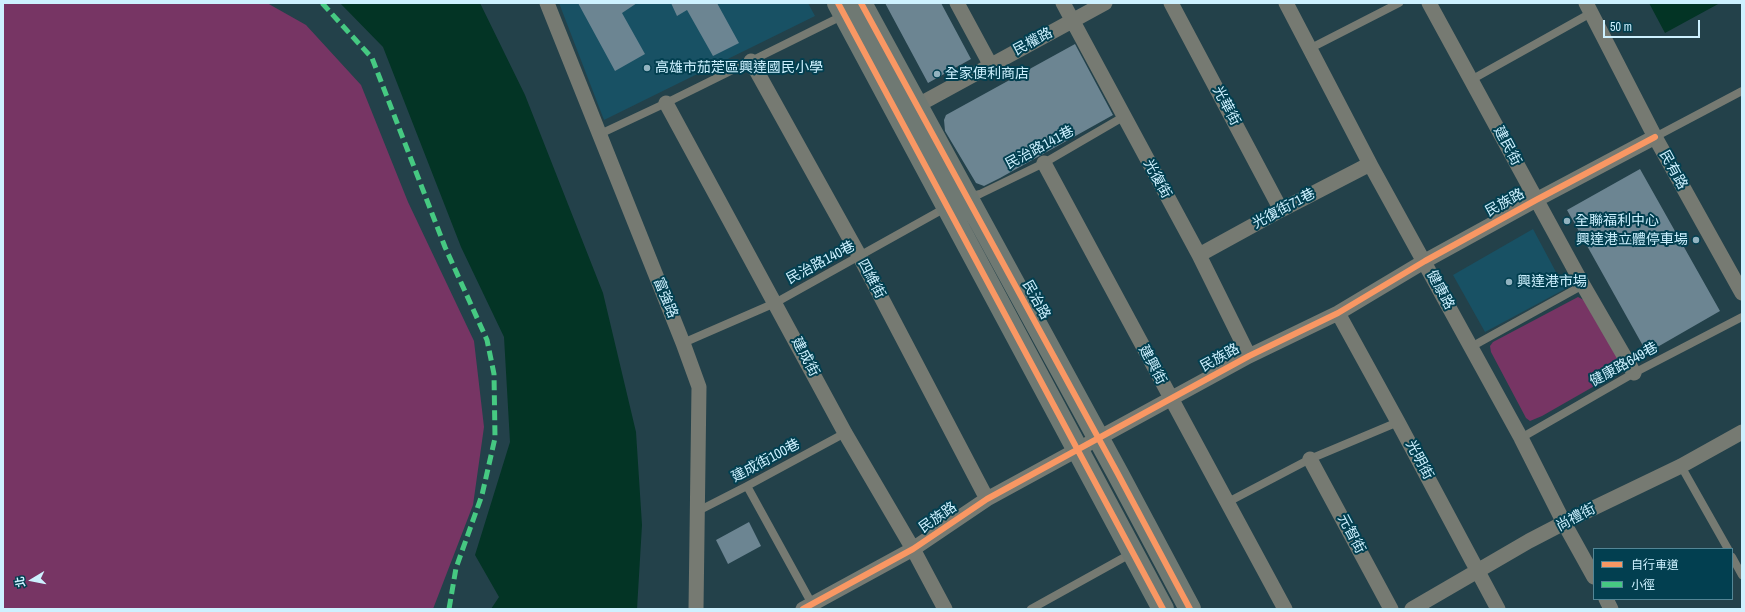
<!DOCTYPE html>
<html>
<head>
<meta charset="utf-8">
<style>
  body { margin:0 }
  #map { position:relative; width:1745px; height:612px; overflow:hidden; background:#23414a; font-family:"Archivo Narrow","Noto Sans TC",sans-serif }
  canvas { display:block }
  .frame { position:absolute; inset:0; border:4px solid #cdf1ff; pointer-events:none }
  .legend { position:absolute; left:1593px; top:548px; width:140px; height:52px; box-sizing:border-box; background:#023f50; border:1px solid #538696; margin:0; padding:5px 7px; list-style:none; font-size:12px; color:#cdf1ff }
  .legend li { display:flex; align-items:center; gap:8px; height:20px }
  .legend b { width:20px; border:1px solid #538696 }
  .north { position:absolute; left:12px; top:560px; width:40px; height:40px; -webkit-text-stroke:3px #023f50; paint-order:stroke; rotate:260deg; font-size:11px; font-weight:700; line-height:16px; text-align:center; color:#cdf1ff }
  .north::after { content:''; display:block; margin:auto; width:14px; height:18px; background:#cdf1ff; clip-path:polygon(50% 0,100% 100%,50% 72%,0 100%) }
  .scale { position:absolute; left:1603px; top:20px; width:97px; height:18px; box-sizing:border-box; border:2px solid #cdf1ff; border-top:0; padding-left:5px; font-size:12px; line-height:14px; white-space:nowrap; color:#cdf1ff; -webkit-text-stroke:3px #023f50; paint-order:stroke }
</style>
</head>
<body>
<div id="map">
<canvas width="1745" height="612"></canvas>
<div class="frame"></div>
<ul class="legend">
<li><b style="height:5px;background:#f99763"></b>自行車道</li>
<li><b style="height:5px;background:#46c982"></b>小徑</li>
</ul>
<div class="north">北</div>
<div class="scale">50 m</div>
</div>
<script>
const ctx = document.querySelector('canvas').getContext('2d');
ctx.lineJoin = 'round';
function fill(path, color) {
  ctx.fillStyle = color;
  ctx.fill(path, 'evenodd');
}
function shape(rows) {
  const path = new Path2D();
  for (const r of rows) {
    path.moveTo(r[0], r[1]);
    for (let i = 2; i < r.length; i += 2) path.lineTo(r[i], r[i + 1]);
  }
  return path;
}
function stroke(path, color, width, dash) {
  ctx.strokeStyle = color;
  ctx.lineWidth = width;
  ctx.lineCap = dash ? 'butt' : 'round';
  ctx.setLineDash(dash || []);
  ctx.stroke(path);
}
function write(font, color, halo, rows, align = 'center') {
  ctx.font = font + ' "Archivo Narrow","Noto Sans TC",sans-serif';
  ctx.lineWidth = 4;
  ctx.setLineDash([]);
  ctx.textBaseline = 'middle';
  ctx.strokeStyle = halo;
  ctx.fillStyle = color;
  for (const [text, x, y, turn = 0] of rows) {
    ctx.save();
    ctx.translate(x, y);
    ctx.rotate((+turn || 0) * Math.PI / 180);
    ctx.textAlign = isNaN(turn) ? turn : align;
    if (halo) ctx.strokeText(text, 0, 0);
    ctx.fillText(text, 0, 0);
    ctx.restore();
  }
}
fill(shape([
  [559,3,808,3,815,16,604,120],
  [1533,229,1565,289,1485,332,1453,275]
]), '#185164');
fill(shape([
  [3,3,267,3,306,25,361,85,408,202,474,341,484,427,473,505,433,609,3,609],
  [1578,297,1584,300,1618,358,1620,365,1619,372,1542,416,1530,421,1526,418,1491,352,1490,346,1493,342]
]), '#773564');
fill(shape([
  [340,3,480,3,525,95,603,293,636,432,642,525,637,609,491,609,499,597,475,555,510,442,504,337,461,247,383,47],
  [1649,3,1720,3,1665,33]
]), '#033425');
fill(shape([
  [578,3,637,3,622,13,645,54,615,71],
  [671,3,717,3,739,43,713,56,687,10,677,16],
  [885,3,941,3,971,59,928,83],
  [1075,44,1113,115,1000,178,984,186,976,183,945,131,944,120,946,115],
  [1640,169,1720,311,1647,353,1567,210],
  [749,522,761,546,728,564,716,540]
]), '#6c8592');
stroke(shape([
  [1311,48,1399,3],
  [1471,80,1591,13],
  [600,134,666,103,844,15],
  [1655,137,1742,91],
  [968,197,980,194,1044,163,1123,117],
  [683,343,775,303,947,207],
  [1471,347,1583,285],
  [1521,438,1634,373,1742,317],
  [1681,466,1728,549],
  [747,486,812,604],
  [1228,502,1310,459,1398,422],
  [698,511,747,486,845,433],
  [1732,557,1742,575],
  [1031,609,1132,553]
]), '#767a72', 8);
stroke(shape([
  [547,3,683,343,699,387,696,609],
  [957,3,990,64],
  [1063,3,1199,255,1249,356],
  [1171,3,1281,210],
  [1286,3,1370,164,1521,438,1564,523,1594,577],
  [1429,3,1583,285,1634,373],
  [1586,3,1655,137,1742,293],
  [751,61,860,257,987,499],
  [666,103,845,433,913,549,945,609],
  [909,110,1105,3],
  [1044,163,1285,609],
  [1199,255,1281,210,1370,164],
  [1338,313,1398,422,1498,609],
  [1310,459,1391,609],
  [1606,599,1611,609],
  [803,609,913,549,987,499,1249,356,1338,313,1425,261,1536,200,1655,137],
  [1412,609,1529,541,1579,515,1681,466,1742,432]
]), '#767a72', 15);
stroke(shape([
  [838,3,1163,609],
  [861,3,1118,474,1190,609]
]), '#6f7973', 22);
stroke(shape([
  [322,3,372,58,445,247,487,340,494,374,495,438,482,495,456,568,449,609]
]), '#46c982', 5, [10, 5]);
stroke(shape([
  [838,3,1163,609],
  [861,3,1118,474,1190,609],
  [803,609,913,549,987,499,1249,356,1338,313,1425,261,1536,200,1655,137]
]), '#f99763', 6);
for (const [x, y, r, color] of [
  [647,68,4,"#92b3c0"],
  [937,74,4,"#92b3c0"],
  [1567,221,4,"#92b3c0"],
  [1696,240,4,"#92b3c0"],
  [1509,282,4,"#92b3c0"]
]) {
  const dot = new Path2D();
  dot.arc(x, y, r, 0, 2 * Math.PI);
  ctx.fillStyle = color;
  ctx.fill(dot);
  stroke(dot, '#023f50', 1.5);
}
write('14px', '#cdf1ff', '#023f50', [
  ["民權路",1033,42,-28],
  ["光華街",1226,106,62],
  ["建民街",1507,146,62],
  ["民治路141巷",1040,148,-28],
  ["民有路",1673,170,61],
  ["光復街",1157,179,61],
  ["民族路",1505,203,-29],
  ["光復街71巷",1284,209,-28],
  ["民治路140巷",821,263,-28],
  ["四維街",871,279,62],
  ["健康路",1440,290,62],
  ["富強路",665,298,68],
  ["民治路",1036,300,61],
  ["建成街",805,357,62],
  ["民族路",1220,358,-29],
  ["建興街",1152,365,62],
  ["健康路649巷",1624,365,-29],
  ["光明街",1419,460,62],
  ["建成街100巷",766,461,-28],
  ["民族路",938,518,-35],
  ["尚禮街",1576,518,-28],
  ["元智街",1351,534,62]
]);
write('14px', '#cdf1ff', '#023f50', [
  ["高雄市茄萣區興達國民小學",655,68],
  ["全家便利商店",945,74],
  ["全聯福利中心",1575,221],
  ["興達港立體停車場",1688,240,"right"],
  ["興達港市場",1517,282]
], 'left');
</script>
</body>
</html>
